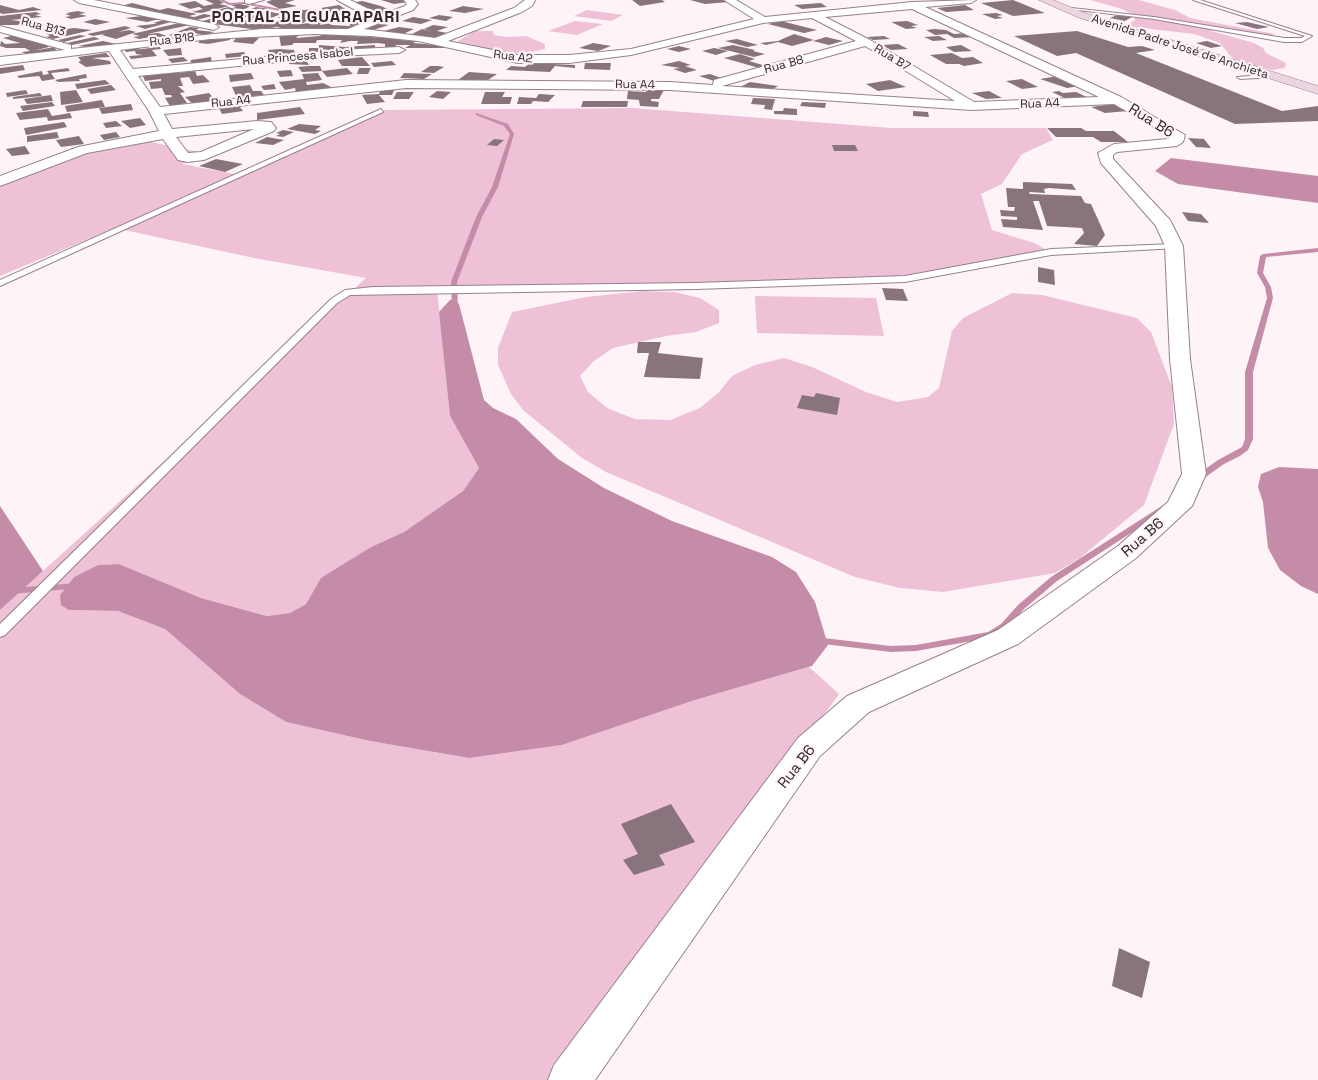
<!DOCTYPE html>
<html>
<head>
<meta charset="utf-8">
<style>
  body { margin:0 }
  canvas { display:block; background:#fef4f8 }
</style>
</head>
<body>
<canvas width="1318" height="1080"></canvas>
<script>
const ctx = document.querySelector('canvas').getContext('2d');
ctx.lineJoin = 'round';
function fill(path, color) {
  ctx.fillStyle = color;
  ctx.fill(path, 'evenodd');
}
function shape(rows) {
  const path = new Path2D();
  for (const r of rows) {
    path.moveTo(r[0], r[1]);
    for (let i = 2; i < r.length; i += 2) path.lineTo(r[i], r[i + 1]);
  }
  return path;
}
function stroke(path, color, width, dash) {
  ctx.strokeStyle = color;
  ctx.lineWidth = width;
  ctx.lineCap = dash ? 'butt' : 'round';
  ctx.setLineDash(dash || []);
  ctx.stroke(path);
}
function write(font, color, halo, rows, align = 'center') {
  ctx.font = font + ' "Space Grotesk",sans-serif';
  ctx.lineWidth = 4.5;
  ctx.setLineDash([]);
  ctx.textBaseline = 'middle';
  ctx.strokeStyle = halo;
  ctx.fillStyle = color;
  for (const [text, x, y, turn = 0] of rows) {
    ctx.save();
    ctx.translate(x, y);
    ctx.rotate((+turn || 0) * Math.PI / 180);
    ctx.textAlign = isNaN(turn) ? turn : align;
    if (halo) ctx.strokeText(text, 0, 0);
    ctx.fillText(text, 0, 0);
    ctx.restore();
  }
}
fill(shape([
  [1090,0,1139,0,1175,10,1190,18,1275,34,1263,37,1215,27,1211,31,1254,43,1263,48,1266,53,1286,63,1285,68,1272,70,1239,62,1231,57,1220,43,1194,34,1125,26,1135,20,1134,15,1119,8],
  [587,10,623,15,611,21,574,16],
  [575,21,603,24,577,35,548,31],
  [475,31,493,31,494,35,507,37,526,36,545,44,545,49,526,53,509,53,465,45,458,41],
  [633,108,891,128,1046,128,1053,140,1022,154,1002,184,981,194,992,230,1034,243,1045,249,1045,253,883,284,437,289,450,416,479,468,463,491,404,532,371,547,322,578,306,604,290,613,268,616,201,598,119,564,98,565,74,577,60,595,69,610,118,611,165,629,240,694,286,722,370,741,469,758,562,745,695,700,809,667,839,694,566,1080,0,1080,0,610,366,278,254,258,115,228,0,276,0,182,101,148,141,140,204,153,202,157,182,164,235,174,385,110],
  [643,291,674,292,700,298,719,310,719,323,696,332,666,336,613,348,594,361,580,376,588,392,607,408,635,419,670,420,700,408,719,392,732,376,755,365,784,358,812,367,866,392,897,402,928,397,939,388,952,331,963,318,1012,293,1042,295,1137,318,1151,332,1172,387,1174,424,1144,505,1080,558,1055,573,943,592,900,588,855,577,606,472,582,458,523,410,511,394,498,365,498,348,512,312,586,297],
  [755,296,876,298,884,336,757,333]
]), '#eec1d7');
fill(shape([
  [1171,158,1318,176,1318,203,1178,184,1155,171],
  [454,299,459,304,484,400,493,408,516,419,558,459,604,488,672,521,772,557,796,572,815,602,828,645,812,666,695,700,562,745,469,758,370,741,286,722,240,694,165,629,118,611,69,610,61,605,60,595,74,577,98,565,119,564,201,598,267,616,290,613,306,604,321,578,371,547,404,532,463,491,479,468,450,416,439,312,450,300],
  [1279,467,1318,469,1318,594,1301,586,1280,570,1268,548,1263,502,1258,487,1261,474],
  [0,506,43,571,0,610]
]), '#c58ca8');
fill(shape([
  [219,0,224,0,230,3,244,2,291,11,314,9,334,15,332,16,314,11,291,13,244,4,229,5,219,0],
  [476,113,508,124,514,134,498,187,482,217,457,282,458,309,455,311,452,309,451,282,476,217,492,187,510,134,504,126,476,115,476,113],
  [1318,248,1318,252,1266,257,1263,273,1271,287,1273,298,1253,372,1253,439,1248,450,1240,456,1224,464,1200,481,1194,481,1193,479,1194,477,1218,460,1242,447,1245,439,1245,372,1267,298,1265,287,1257,273,1260,256,1263,254,1318,248],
  [1165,504,1169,507,1168,509,1057,581,1024,609,1007,628,994,637,916,651,891,652,815,643,812,642,810,640,812,638,815,637,891,646,916,645,988,632,1001,624,1018,605,1051,577,1165,504],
  [77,583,82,586,80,588,0,595,0,589,77,583]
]), '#c58ca8');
fill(shape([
  [205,0,219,0,224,3,219,4,229,6,201,13,192,12,203,9,199,7,190,9,178,4,195,1,204,6,214,4],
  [272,0,295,0,285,3,297,6,280,9,266,2],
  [381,0,402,0,408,2,394,4],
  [632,0,662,0,665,2,640,6],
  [690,0,725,0,729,2,705,4],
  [1013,0,1045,13,1013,16,981,3],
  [362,1,381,6,394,12,378,15,350,3],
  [132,3,160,10,168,8,197,14,189,16,194,17,204,14,210,15,226,11,210,12,228,7,243,11,236,13,242,13,256,7,270,9,258,10,256,11,262,12,238,19,231,17,236,16,229,14,216,20,239,20,231,22,240,23,252,17,249,17,266,11,281,14,266,20,259,19,247,24,273,24,284,18,277,18,302,10,317,11,306,17,314,17,311,19,314,20,317,16,329,16,325,19,317,19,314,21,308,20,301,24,325,21,331,16,342,17,339,22,324,22,319,25,332,23,331,25,350,26,349,21,352,18,371,20,350,29,294,30,278,29,281,28,277,27,259,30,198,22,218,17,212,16,193,21,121,6],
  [821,3,827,7,802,9,794,5],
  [239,4,250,6,244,10,233,8,236,7,231,5],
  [0,5,19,10,33,7,42,10,3,14,0,13],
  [339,5,347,10,328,13,321,8],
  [965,5,974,10,946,12,937,8],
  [463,6,484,9,465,13,449,11],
  [78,11,86,13,79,14,87,16,71,19,65,17,71,16,65,14,69,14,66,13],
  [36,12,41,14,35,15,42,17,11,20,28,22,17,25,0,25,0,16],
  [996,13,1003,15,997,16,1003,18,995,19,982,14],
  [439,15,453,17,446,21,429,18],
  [1117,15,1132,17,1125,21,1110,18],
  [142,16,159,19,147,22,125,18],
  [413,17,432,20,421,24,402,21],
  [95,19,110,22,96,25,83,22],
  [164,20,171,22,145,29,136,26,154,24,157,23,153,23],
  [781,21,817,30,804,33,768,24],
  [907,21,918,25,911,26,917,28,906,29,891,22],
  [1247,22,1269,27,1257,29,1235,23],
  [179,23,190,25,147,34,158,33,170,37,157,39,150,37,139,39,133,37,140,36,132,34],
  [375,23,389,25,370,31,359,29],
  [433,25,448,27,437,31,447,33,436,38,410,35,422,29,431,31,424,29],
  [125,26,131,28,118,32,129,30,136,32,116,39,102,35,104,34,93,36,87,34],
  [190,27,199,28,196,30,214,32,206,35,187,32,184,33,193,36,178,38,169,35],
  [399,27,414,29,401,35,380,32],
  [74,28,92,30,53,39,46,37,50,36,44,32],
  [934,29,946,30,954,34,968,33,975,37,954,38,947,34,935,35,926,30],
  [1077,31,1128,47,1142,46,1155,50,1136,53,1282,111,1318,106,1318,121,1235,124,1076,53,1057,56,1014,36],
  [322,34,403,39,401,40,417,41,413,43,449,46,446,48,405,48,410,45,396,45,395,49,385,49,385,44,378,43,357,44,358,41,350,41,340,43,342,40,317,40,316,43,294,43,292,45,281,46,279,35,299,35,296,38,320,36],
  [794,34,814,40,792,46,778,42,766,45,760,43,778,41],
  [15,35,37,40,49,47,33,51,54,47,57,51,27,55,22,52,30,51,25,48,6,48,0,46,1,41,5,44,20,43,3,38],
  [80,35,86,36,64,42,58,40],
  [229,36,230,40,208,44,199,43,199,40],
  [884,36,890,39,873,40,867,37],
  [939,36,947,40,933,41,924,37],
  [94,37,100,39,72,45,67,43],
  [237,37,259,38,253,44,233,42],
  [826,37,843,41,829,45,813,41],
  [737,39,758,45,747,47,725,41],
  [103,41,116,44,94,48,78,46],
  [1207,41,1222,46,1211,48,1196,43],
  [593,43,611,46,598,51,579,48],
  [158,44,161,49,152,50,157,56,131,59,129,56,143,55,136,54,135,51,126,52,123,48,139,46,140,49,135,50,150,48,148,45],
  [898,44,908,49,891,50,882,45],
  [319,45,345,47,375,45,375,50,309,53,309,48,319,48],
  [733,45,755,50,753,51,765,54,754,57,718,48],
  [961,45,972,51,954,52,946,47],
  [679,46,691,49,679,52,667,49],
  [181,48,182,55,168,56,163,50],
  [714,48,728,51,716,55,702,51],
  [279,49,294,50,296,56,271,56,268,50],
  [244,52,246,56,226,58,225,54],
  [106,53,110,57,92,58,110,61,111,64,86,67,78,62,81,61,78,57],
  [952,53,962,58,973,57,983,63,964,66,959,64,946,64,930,55],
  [740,54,755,59,749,61,766,66,759,68,724,58],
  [183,57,188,61,172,63,168,59],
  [211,57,212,63,190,66,191,60],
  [362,57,370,66,342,66,338,60],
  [288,60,306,60,309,65,289,64],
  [392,61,396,65,374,67,371,63],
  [679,61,691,65,685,66,697,70,685,73,673,69,680,68,661,65],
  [530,63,575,65,575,68,555,66,550,72,506,70,511,66,525,67],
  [585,63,611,63,610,70,584,69],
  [23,65,25,70,0,74,0,68],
  [309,66,320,66,322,71,302,72,298,67],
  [430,66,438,66,444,67,434,73,421,72],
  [68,68,70,71,51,73,55,79,42,81,39,76,19,78,17,76,42,71,43,75,49,74,47,71],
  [347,68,353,74,327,77,322,71],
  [359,68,371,68,368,74,357,74],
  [291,70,293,76,280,77,277,71],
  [176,71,177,73,195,71,197,76,203,75,210,82,193,84,189,77,180,78,183,86,178,86,185,92,180,93,187,103,170,106,165,98,172,97,171,95,165,95,162,88,151,89,149,82,161,81,161,79,145,81,142,74],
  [469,72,497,74,485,82,458,80],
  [251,73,254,79,230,82,229,75],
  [318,73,322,80,306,82,307,85,323,83,333,88,296,92,295,88,285,90,279,82,304,79,302,74],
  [404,73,432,74,424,79,400,78],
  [86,74,87,78,79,79,80,81,58,82,55,80],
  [710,74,724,79,714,81,699,76],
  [1058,76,1080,86,1067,88,1040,79],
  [1022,79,1038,87,1022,89,1006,81],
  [105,80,110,84,77,89,75,84],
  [890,80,906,87,878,91,866,84],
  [750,82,778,86,770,91,740,87],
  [274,84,276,89,264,90,261,86],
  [111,85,116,90,91,94,87,89],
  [250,85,253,91,261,91,264,95,237,98,232,87],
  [381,88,395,88,392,95,379,95,385,102,367,104,362,95,379,94],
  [647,89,664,90,659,99,651,99,651,101,659,102,658,107,640,106,639,100,627,99,628,91,646,92],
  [26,90,28,94,7,97,6,93],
  [76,90,83,102,61,105,60,92],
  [437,91,451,92,443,99,429,97],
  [989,91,1002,98,986,99,972,93],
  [1059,91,1063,93,1076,92,1089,98,1067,99,1052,92],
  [397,92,414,92,409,99,393,99],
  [485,92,505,92,502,97,512,97,510,104,481,104],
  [40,93,42,96,13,99,13,97],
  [209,93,216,101,193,104,185,97],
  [539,94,555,95,548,102,533,101,531,104,517,104,519,97,536,98],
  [51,95,53,101,27,104,24,99],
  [753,98,775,99,772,110,764,109,765,105,751,104],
  [102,100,105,107,67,112,65,106],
  [583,101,628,101,627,107,581,107],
  [52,102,55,106,23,111,20,106],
  [802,102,826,103,825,108,800,106],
  [131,104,133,110,102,114,99,108],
  [1114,104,1128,111,1105,113,1091,107],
  [239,106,243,111,222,114,219,108],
  [300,107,305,114,257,120,257,113],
  [784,108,797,109,797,115,774,114,774,111,783,111],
  [48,109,52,116,70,113,72,118,48,121,47,117,20,120,16,113],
  [913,111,928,112,929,117,913,116],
  [140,118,146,125,130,128,121,121],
  [116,121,122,126,106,128,103,123],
  [64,122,67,127,26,135,24,128],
  [299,124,321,126,315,130,321,131,315,134,287,129],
  [1047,128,1081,128,1086,131,1114,131,1128,142,1101,142,1093,137,1056,137],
  [283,130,294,132,283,137,276,136,280,134,276,133],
  [57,132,59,138,27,142,27,136],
  [116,132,120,137,104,140,100,135],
  [79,136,84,144,61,147,56,140],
  [267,137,284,140,273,145,255,143],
  [1188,138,1204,139,1211,148,1196,147],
  [494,139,504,140,497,146,487,145],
  [832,145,855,145,858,151,834,151],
  [25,146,30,154,12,156,6,149],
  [216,159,243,164,225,172,199,166],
  [1023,182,1072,184,1076,190,1049,188,1044,189,1045,193,1029,192,1030,194,1081,196,1085,203,1091,204,1105,235,1097,246,1074,244,1084,233,1082,228,1047,226,1039,201,1033,201,1043,230,1003,227,1001,219,1017,220,1017,217,1001,216,1000,210,1014,211,1015,207,1008,207,1006,188,1023,189],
  [1182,212,1201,214,1209,223,1188,221],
  [1038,267,1054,270,1055,285,1038,282],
  [882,288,903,289,908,301,886,300],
  [638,342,661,342,658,353,703,358,700,379,644,377,649,353,637,353],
  [816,393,840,398,837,415,797,408,802,395,814,397],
  [671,804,695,842,659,855,665,865,634,875,623,860,638,854,621,824],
  [1119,948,1150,962,1142,998,1112,986]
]), '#89747e');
const lane = shape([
  [1193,0,1200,0,1312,36,1302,42,1284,42,1154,19,1060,8,1062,7,1154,17,1284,38,1301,38,1305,36,1193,0],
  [1272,74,1274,77,1240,79,1237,77,1272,74],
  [381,109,383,112,0,286,0,280,381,109],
  [1174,244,1178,246,1177,248,1051,255,905,282,696,289,350,295,337,303,5,635,0,637,0,624,331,299,345,290,373,287,696,283,905,276,1051,249,1174,244]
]);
const street = shape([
  [74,0,94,0,214,24,219,27,214,30,79,3,74,0],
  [245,0,264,0,249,4,245,3,245,0],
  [337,0,350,0,381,15,405,6,407,4,404,0,415,0,418,4,413,10,364,29,435,38,514,8,525,0,535,0,532,6,522,12,448,41,518,55,569,55,631,49,754,19,724,0,736,0,765,17,912,2,976,0,971,3,925,7,1121,97,1185,135,1183,142,1177,146,1117,152,1113,155,1113,159,1170,220,1183,246,1190,359,1206,474,1192,506,1136,558,1018,644,869,712,820,756,595,1080,548,1080,554,1065,798,738,847,696,998,630,1118,546,1168,502,1182,474,1170,359,1165,246,1156,226,1101,163,1098,153,1114,144,1168,139,1171,137,1114,104,972,110,670,90,406,88,164,114,172,129,257,121,271,122,276,128,274,131,204,160,187,162,178,160,163,139,87,153,0,186,0,176,78,147,159,131,149,111,109,51,0,65,0,57,65,50,0,32,0,26,71,45,71,49,262,29,348,29,372,19,337,0],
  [912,9,1099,97,974,102,870,40,825,17,912,9],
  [812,18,856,41,714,80,713,85,670,82,406,80,160,107,138,76,339,56,399,53,405,50,399,47,339,50,133,69,120,50,210,39,315,34,371,36,418,41,518,63,569,63,631,55,763,23,812,18],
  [865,46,955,101,722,86,865,46],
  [254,129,201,152,188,153,176,137,254,129]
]);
const secondary = shape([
  [1039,0,1053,0,1085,13,1318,86,1318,94,1077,17,1039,0]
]);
stroke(lane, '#97818b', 2);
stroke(street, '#97818b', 2);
stroke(secondary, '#97818b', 1);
fill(lane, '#fff');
fill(street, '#fff');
fill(secondary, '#ecd5e1');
write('12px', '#30272b', '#fef4f8', [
  ["Rua B13",43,27,15],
  ["Rua B18",172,40,-7],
  ["Avenida Padre José de Anchieta",1180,47,18],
  ["Rua Princesa Isabel",298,57,-5],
  ["Rua A2",513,57,7],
  ["Rua B7",892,58,31],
  ["Rua B8",784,65,-15],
  ["Rua A4",635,85,1],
  ["Rua A4",231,102,-6],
  ["Rua A4",1040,104,-2]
]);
write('15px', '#30272b', '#fef4f8', [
  ["Rua B6",1151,121,32],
  ["Rua B6",1143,538,-41],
  ["Rua B6",797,767,-52]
]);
ctx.letterSpacing = '1px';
write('bold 16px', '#30272b', '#fef4f8', [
  ["PORTAL DE GUARAPARI",306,18]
]);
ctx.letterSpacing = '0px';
</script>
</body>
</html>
